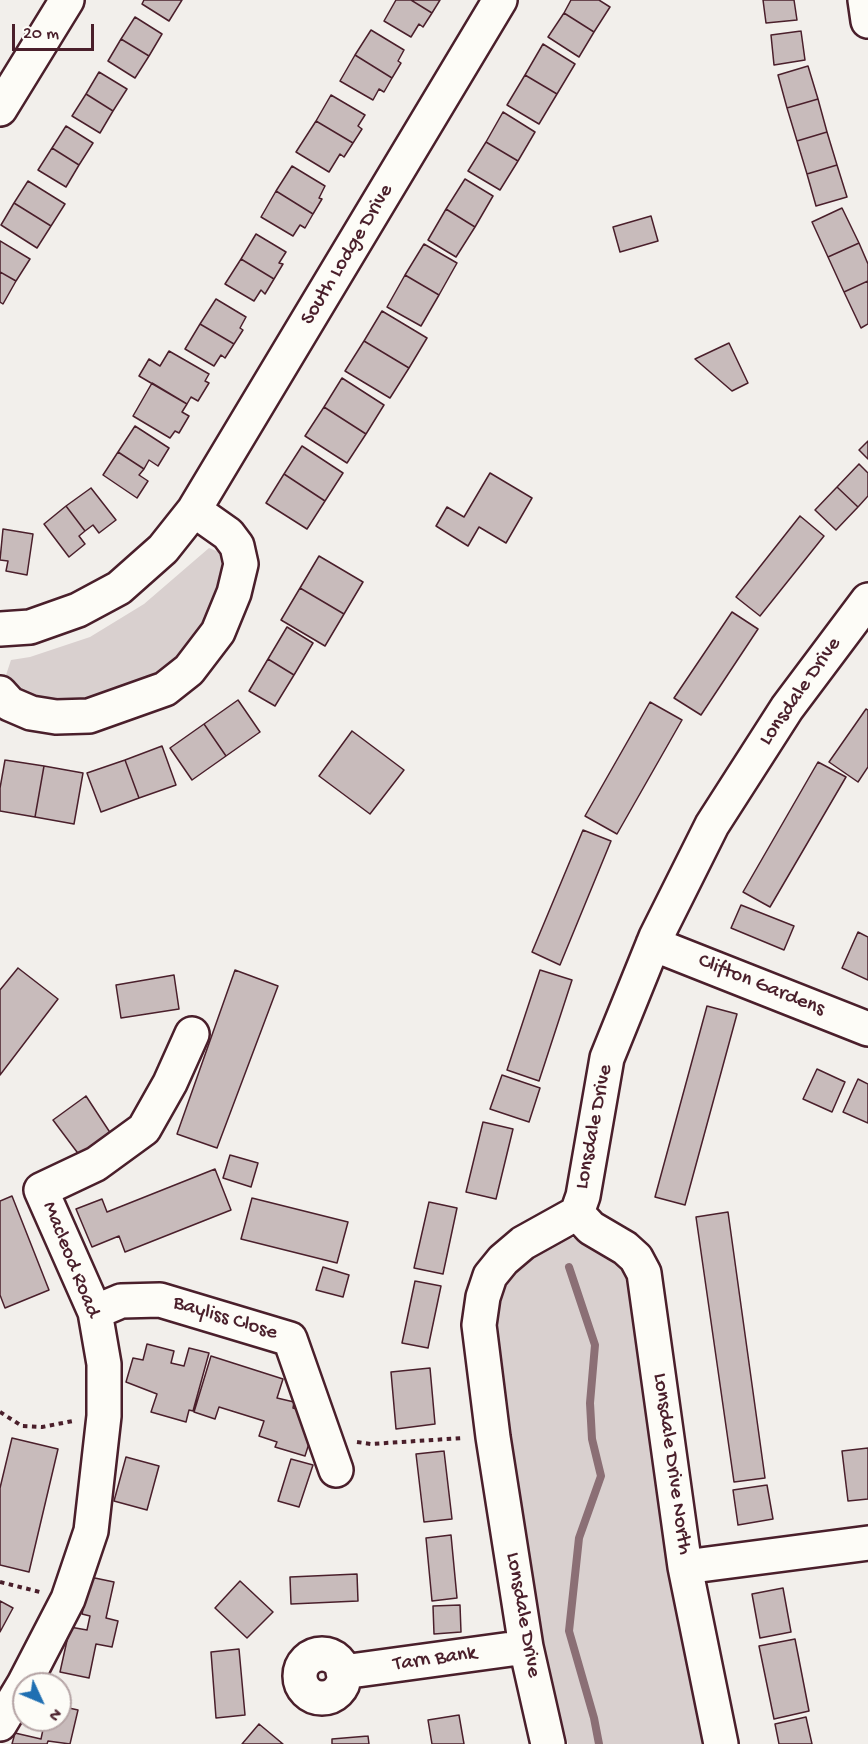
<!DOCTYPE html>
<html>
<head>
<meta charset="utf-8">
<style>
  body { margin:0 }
  #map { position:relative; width:868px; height:1744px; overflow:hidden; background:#f2efeb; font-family:"Gochi Hand",sans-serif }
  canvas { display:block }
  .north { position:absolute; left:12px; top:1672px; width:60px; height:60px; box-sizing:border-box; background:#fdfcf7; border:2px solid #b5a4a5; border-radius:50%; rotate:134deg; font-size:16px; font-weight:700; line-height:24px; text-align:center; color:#4a1f2b }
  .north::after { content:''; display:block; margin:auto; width:21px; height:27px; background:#1f6fb2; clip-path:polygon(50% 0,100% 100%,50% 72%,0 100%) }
  .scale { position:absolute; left:12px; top:24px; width:82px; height:27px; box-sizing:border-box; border:3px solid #4a1f2b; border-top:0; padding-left:8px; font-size:18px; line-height:21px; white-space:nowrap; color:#4a1f2b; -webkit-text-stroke:4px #fdfcf7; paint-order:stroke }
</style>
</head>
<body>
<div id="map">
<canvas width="868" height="1744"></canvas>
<div class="north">N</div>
<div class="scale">20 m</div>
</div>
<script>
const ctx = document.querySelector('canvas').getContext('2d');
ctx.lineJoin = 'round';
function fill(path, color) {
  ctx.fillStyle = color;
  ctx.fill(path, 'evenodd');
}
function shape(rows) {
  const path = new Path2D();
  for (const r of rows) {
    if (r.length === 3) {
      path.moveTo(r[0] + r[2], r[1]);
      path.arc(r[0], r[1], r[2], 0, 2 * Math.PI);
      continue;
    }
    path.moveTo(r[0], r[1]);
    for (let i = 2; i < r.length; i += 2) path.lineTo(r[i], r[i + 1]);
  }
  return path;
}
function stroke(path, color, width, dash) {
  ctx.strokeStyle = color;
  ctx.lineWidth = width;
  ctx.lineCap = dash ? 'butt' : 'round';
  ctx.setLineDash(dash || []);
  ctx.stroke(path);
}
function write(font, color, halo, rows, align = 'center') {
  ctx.font = font + ' "Gochi Hand",sans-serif';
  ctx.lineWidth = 6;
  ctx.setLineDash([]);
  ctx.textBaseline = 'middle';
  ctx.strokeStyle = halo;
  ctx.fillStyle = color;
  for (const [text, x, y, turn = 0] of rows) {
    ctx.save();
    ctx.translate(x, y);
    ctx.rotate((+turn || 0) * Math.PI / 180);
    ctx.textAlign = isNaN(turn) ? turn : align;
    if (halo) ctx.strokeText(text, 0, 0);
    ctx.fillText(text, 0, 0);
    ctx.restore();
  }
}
fill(shape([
  [209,548,219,552,229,569,203,640,131,697,35,707,5,678,11,660,30,657,90,637,144,604],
  [560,1238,586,1238,618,1254,632,1279,707,1744,568,1744,538,1631,495,1333,500,1289,529,1251]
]), '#d9d0cf');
stroke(shape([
  [569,1267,595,1345,590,1403,592,1439,601,1476,579,1538,569,1631,594,1718,599,1744]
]), '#8b6f75', 8);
const building = shape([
  [144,0,182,0,169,21,142,4,144,0],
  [396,0,411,0,432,13,423,27,419,24,411,37,384,21,396,0],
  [411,0,440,0,432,13,411,0],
  [571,0,599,0,610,7,594,32,564,13,571,0],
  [763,0,794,0,797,20,766,23,763,0],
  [564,13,594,32,579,57,548,37,564,13],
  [135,17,162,34,149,56,121,39,135,17],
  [371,30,404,50,398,61,401,63,392,78,355,55,371,30],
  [801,31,805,60,774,65,771,35,801,31],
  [121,39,149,56,135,78,108,61,121,39],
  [543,44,575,64,557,94,525,75,543,44],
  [355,55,392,78,384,92,379,89,373,100,340,81,355,55],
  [808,66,818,99,787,108,778,75,808,66],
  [99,72,127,89,113,111,86,94,99,72],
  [525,75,557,94,539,124,507,105,525,75],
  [86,94,113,111,100,133,72,116,86,94],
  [331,95,365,115,358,126,362,129,353,143,316,121,331,95],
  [818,99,827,132,797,141,787,108,818,99],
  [503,112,535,132,518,161,486,142,503,112],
  [316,121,353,143,344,157,340,154,329,172,296,152,316,121],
  [66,126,93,143,79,165,52,148,66,126],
  [827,132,837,165,807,174,797,141,827,132],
  [486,142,518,161,500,190,468,171,486,142],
  [52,148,79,165,66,187,38,170,52,148],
  [837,165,847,197,816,206,807,174,837,165],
  [292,166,325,186,319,198,322,199,313,214,276,191,292,166],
  [465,179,493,196,475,227,446,209,465,179],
  [28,181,65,204,51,226,14,203,28,181],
  [276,191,313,214,305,228,300,225,293,236,261,217,276,191],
  [14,203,51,226,37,248,1,225,14,203],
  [842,208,859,243,828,257,812,222,842,208],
  [446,209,475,227,456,257,428,240,446,209],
  [651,216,658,241,620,252,613,227,651,216],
  [256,234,286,252,279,263,283,264,274,279,241,259,256,234],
  [0,241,30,259,16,281,0,272,0,241],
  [859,243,868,264,868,281,844,292,828,257,859,243],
  [424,244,457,263,439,295,405,275,424,244],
  [241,259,274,279,265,294,261,290,254,301,225,284,241,259],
  [0,272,16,281,3,304,0,302,0,272],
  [405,275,439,295,421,326,387,307,405,275],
  [868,281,868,324,861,328,844,292,868,281],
  [216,299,246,317,240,328,243,330,234,344,200,324,216,299],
  [382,311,427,338,409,368,364,341,382,311],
  [200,324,234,344,225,358,221,355,214,366,185,349,200,324],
  [364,341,409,368,390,398,345,371,364,341],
  [729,343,748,383,732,391,695,359,729,343],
  [169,351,209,374,205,381,209,383,198,401,191,397,187,404,139,376,149,359,160,366,169,351],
  [342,378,384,405,366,434,324,407,342,378],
  [152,383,187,404,182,412,189,416,179,433,175,431,170,438,133,416,152,383],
  [324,407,366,434,347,463,305,436,324,407],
  [135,426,169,448,158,466,149,460,144,469,118,452,135,426],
  [868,441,868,459,859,450,868,441],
  [302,446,343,473,325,501,284,474,302,446],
  [118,452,144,469,139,475,148,481,137,498,103,475,118,452],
  [859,464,868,473,868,496,858,507,837,487,859,464],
  [490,473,532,498,506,543,479,527,468,546,436,526,447,507,464,517,490,473],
  [284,474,325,501,307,529,266,503,284,474],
  [837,487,858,507,836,530,815,510,837,487],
  [91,488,116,520,99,533,93,525,85,531,66,506,91,488],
  [66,506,85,531,79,536,85,544,69,557,44,524,66,506],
  [800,516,824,536,760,616,736,597,800,516],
  [3,529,33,534,27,575,6,571,8,561,0,560,3,529],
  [319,556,363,582,344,614,300,588,319,556],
  [300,588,344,614,325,646,281,620,300,588],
  [732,612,758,629,701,715,674,698,732,612],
  [287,627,313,643,294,675,268,659,287,627],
  [268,659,294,675,275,706,249,691,268,659],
  [238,700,260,732,226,756,204,724,238,700],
  [650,702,682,720,617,834,585,816,650,702],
  [866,709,868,710,868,767,858,782,829,762,866,709],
  [204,724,226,756,192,780,170,748,204,724],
  [352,731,404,770,370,814,319,776,352,731],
  [162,746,176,785,139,798,125,760,162,746],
  [5,760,44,766,35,817,0,811,0,788,5,760],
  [125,760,139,798,101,812,87,773,125,760],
  [818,762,846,777,770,907,743,892,818,762],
  [44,766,83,773,74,824,35,817,44,766],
  [583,830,611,841,560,965,532,952,583,830],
  [741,905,794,926,784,950,731,928,741,905],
  [858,932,868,937,868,980,842,968,858,932],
  [18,968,58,999,0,1075,0,990,18,968],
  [235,970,278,986,217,1148,177,1134,235,970],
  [540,970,572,980,539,1081,507,1070,540,970],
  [174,975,179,1009,121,1018,116,985,174,975],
  [707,1006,737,1014,685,1205,655,1197,707,1006],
  [817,1069,845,1082,832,1112,803,1099,817,1069],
  [502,1075,540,1088,529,1122,490,1109,502,1075],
  [858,1079,868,1084,868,1123,843,1112,858,1079],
  [86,1096,111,1134,80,1156,53,1120,86,1096],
  [483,1122,513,1129,496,1199,466,1192,483,1122],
  [230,1155,258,1163,251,1187,223,1178,230,1155],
  [215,1169,231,1210,125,1252,119,1236,92,1247,76,1209,102,1199,107,1212,215,1169],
  [12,1196,49,1290,5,1308,0,1295,0,1201,12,1196],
  [252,1198,348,1222,337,1263,241,1239,252,1198],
  [429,1202,457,1208,443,1274,414,1268,429,1202],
  [728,1212,765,1478,734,1482,696,1217,728,1212],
  [323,1267,349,1275,343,1297,316,1290,323,1267],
  [415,1281,441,1286,428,1348,402,1343,415,1281],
  [147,1344,174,1351,171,1363,184,1366,189,1348,209,1353,193,1411,189,1410,186,1422,151,1412,157,1394,126,1382,133,1358,143,1360,147,1344],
  [211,1356,283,1379,277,1398,294,1402,293,1408,310,1413,304,1431,312,1434,305,1456,275,1447,277,1442,259,1436,264,1421,219,1407,215,1419,194,1412,211,1356],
  [430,1368,435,1424,396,1429,391,1372,430,1368],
  [12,1438,58,1449,29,1572,0,1565,0,1488,12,1438],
  [868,1448,868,1499,848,1501,842,1451,868,1448],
  [444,1451,452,1519,424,1522,416,1454,444,1451],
  [126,1457,159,1466,147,1510,114,1501,126,1457],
  [291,1459,313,1465,299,1507,278,1501,291,1459],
  [767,1485,773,1519,738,1525,733,1490,767,1485],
  [451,1535,457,1598,432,1601,426,1538,451,1535],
  [357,1574,358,1601,291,1604,290,1577,357,1574],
  [90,1577,114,1582,106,1618,118,1621,112,1647,96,1644,89,1678,60,1672,70,1627,87,1630,90,1616,82,1614,90,1577],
  [240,1581,273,1612,247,1638,215,1608,240,1581],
  [783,1588,791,1632,760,1638,752,1594,783,1588],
  [0,1601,13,1608,0,1632,0,1601],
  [460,1605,461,1632,434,1634,433,1606,460,1605],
  [795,1639,809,1711,774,1719,759,1646,795,1639],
  [239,1649,245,1715,216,1718,211,1652,239,1649],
  [60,1706,78,1710,70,1744,48,1741,47,1744,12,1744,15,1733,41,1739,45,1720,60,1720,60,1706],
  [459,1715,464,1744,432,1744,428,1720,459,1715],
  [806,1717,812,1744,779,1744,775,1724,806,1717],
  [259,1724,283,1744,242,1744,259,1724],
  [368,1736,369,1744,332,1744,332,1739,368,1736]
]);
fill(building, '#c8bbbb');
stroke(building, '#4a1f2b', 1.5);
const minor = shape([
  [865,0,868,21],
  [0,109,67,0],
  [0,629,30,627,78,610,119,588,163,549,194,510,500,0],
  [0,693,10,704,31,713,56,717,89,716,165,689,189,670,218,632,234,593,241,564,237,546,228,534,194,510],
  [653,944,868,1029],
  [577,1213,591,1228,625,1248,636,1258,644,1273,685,1567,721,1744],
  [95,1312,121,1301,160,1300,290,1339,336,1470],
  [685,1567,868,1543],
  [322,1676,22],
  [343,1672,526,1647],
  [24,1684,68,1599,91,1531,104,1416,104,1364,95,1312,41,1190,96,1164,144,1129,170,1083,192,1034],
  [0,1724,24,1684],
  [548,1744,526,1647,493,1437,479,1325,483,1297,490,1276,503,1260,523,1243,577,1213,583,1196,607,1058,656,937,712,825,787,708,868,600]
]);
stroke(minor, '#4a1f2b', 38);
stroke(shape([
  [0,1412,22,1426,42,1427,73,1421],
  [357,1442,371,1444,463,1438],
  [0,1582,40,1592]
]), '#4a1f2b', 4, [4.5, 4.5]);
stroke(minor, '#fdfcf7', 33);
write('21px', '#4a1f2b', '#fdfcf7', [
  ["South Lodge Drive",348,255,-59],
  ["Lonsdale Drive",801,692,-55],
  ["Clifton Gardens",761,986,22],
  ["Lonsdale Drive",595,1127,-79],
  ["Macleod Road",70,1260,68],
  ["Bayliss Close",225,1319,17],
  ["Lonsdale Drive North",671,1464,82],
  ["Lonsdale Drive",522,1615,80],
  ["Tarn Bank",435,1660,-8]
]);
</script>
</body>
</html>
